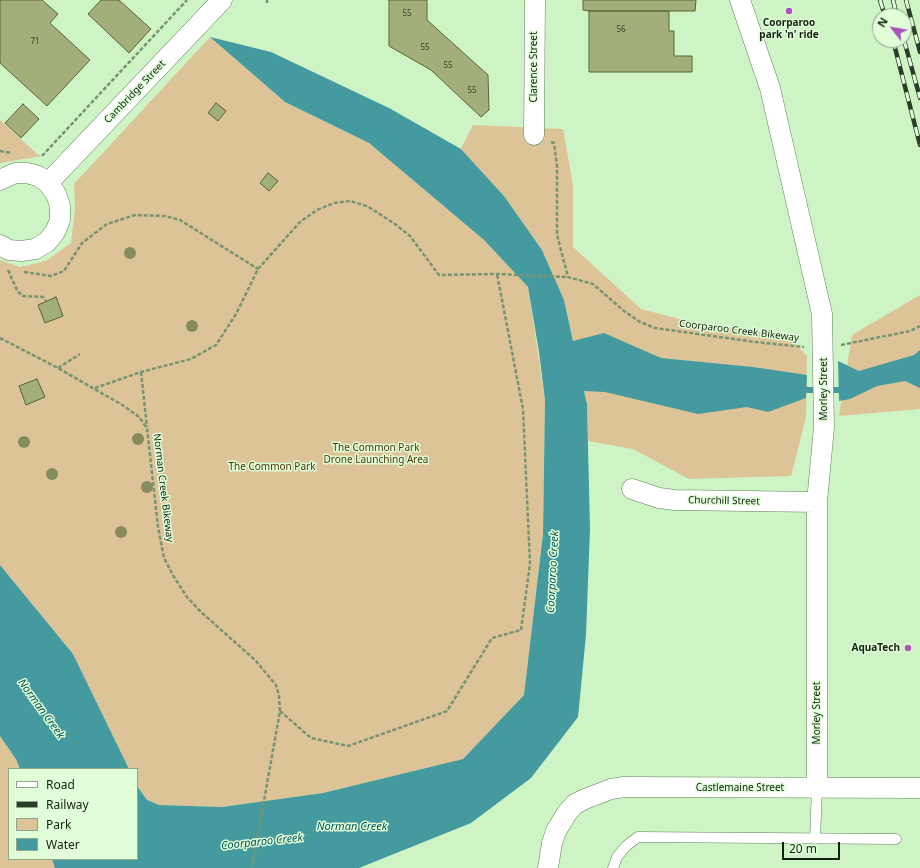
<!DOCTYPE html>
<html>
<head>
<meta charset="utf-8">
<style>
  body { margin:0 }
  #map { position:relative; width:920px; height:868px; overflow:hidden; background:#cef4c5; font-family:"Noto Sans",sans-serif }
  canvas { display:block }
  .legend { position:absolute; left:8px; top:768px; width:130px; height:92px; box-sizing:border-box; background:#e0ffd9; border:1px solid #8ea689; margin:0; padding:5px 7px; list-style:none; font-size:12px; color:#132110 }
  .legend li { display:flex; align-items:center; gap:8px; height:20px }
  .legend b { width:20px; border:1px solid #8ea689 }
  .north { position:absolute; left:872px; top:8px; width:40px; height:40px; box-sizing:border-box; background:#e0ffd9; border:1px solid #8ea689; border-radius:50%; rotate:301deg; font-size:11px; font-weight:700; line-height:16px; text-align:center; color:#132110 }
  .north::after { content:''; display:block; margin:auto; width:14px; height:18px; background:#ab53bf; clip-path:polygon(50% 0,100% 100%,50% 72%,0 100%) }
  .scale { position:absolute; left:782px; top:842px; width:58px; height:18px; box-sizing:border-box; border:2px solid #132110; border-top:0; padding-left:5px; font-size:12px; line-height:14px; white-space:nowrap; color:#132110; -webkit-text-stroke:3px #e0ffd9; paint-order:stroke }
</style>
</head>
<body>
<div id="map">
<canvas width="920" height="868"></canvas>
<ul class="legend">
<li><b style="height:5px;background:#fff"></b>Road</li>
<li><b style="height:5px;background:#2b3d28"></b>Railway</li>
<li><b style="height:11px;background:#ddc398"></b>Park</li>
<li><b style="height:11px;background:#459a9f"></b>Water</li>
</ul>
<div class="north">N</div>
<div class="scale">20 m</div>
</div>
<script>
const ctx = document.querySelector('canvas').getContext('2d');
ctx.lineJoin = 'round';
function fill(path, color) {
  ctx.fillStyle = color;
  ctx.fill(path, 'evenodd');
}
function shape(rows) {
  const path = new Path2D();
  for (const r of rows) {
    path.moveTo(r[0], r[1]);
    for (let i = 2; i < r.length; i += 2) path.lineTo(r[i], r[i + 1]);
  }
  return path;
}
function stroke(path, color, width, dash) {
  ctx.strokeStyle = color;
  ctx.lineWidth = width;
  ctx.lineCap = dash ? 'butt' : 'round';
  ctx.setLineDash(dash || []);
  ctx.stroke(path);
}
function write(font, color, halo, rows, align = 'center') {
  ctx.font = font + ' "Noto Sans",sans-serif';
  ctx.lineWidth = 3;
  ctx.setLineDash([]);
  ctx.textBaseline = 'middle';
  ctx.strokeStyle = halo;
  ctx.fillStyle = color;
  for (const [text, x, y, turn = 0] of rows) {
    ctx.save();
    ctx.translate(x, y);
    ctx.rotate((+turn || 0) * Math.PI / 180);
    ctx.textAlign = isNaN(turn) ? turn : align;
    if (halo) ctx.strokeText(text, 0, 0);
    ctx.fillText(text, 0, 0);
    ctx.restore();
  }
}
fill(shape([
  [210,37,285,102,369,143,484,240,528,287,545,400,543,534,524,695,463,759,323,793,222,807,159,805,147,800,137,786,137,769,129,769,73,654,0,565,0,260,20,267,46,261,71,243,75,209,74,184],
  [0,120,37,154,42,156,0,163],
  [473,125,563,129,573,185,573,247,641,309,683,320,789,337,807,356,806,417,791,476,689,479,633,449,588,441,587,404,564,300,542,250,504,196,461,149],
  [920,295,920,409,839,416,852,335],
  [0,679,49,769,9,769,9,859,88,859,91,868,0,868]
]), '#ddc398');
fill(shape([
  [210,37,271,52,389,108,461,149,504,196,542,250,564,300,573,341,604,333,661,358,753,367,807,375,806,398,768,412,747,407,698,414,605,392,584,391,587,404,590,529,586,635,578,717,531,778,471,823,359,868,55,868,52,859,137,859,137,786,147,800,159,805,222,807,323,793,463,759,524,695,543,534,545,400,539,352,528,287,484,240,369,143,285,102],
  [920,350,920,388,905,381,877,386,850,399,839,401,838,361,859,371,914,355],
  [0,565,73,654,129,769,20,769,16,759,0,736]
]), '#459a9f');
stroke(shape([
  [798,388,808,390,845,390]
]), '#459a9f', 6);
const building = shape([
  [0,0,42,0,58,14,50,23,90,60,47,106,0,63,0,0],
  [101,0,119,0,151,29,129,53,88,14,101,0],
  [389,0,427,0,427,20,488,75,489,110,481,117,431,70,389,46,389,0],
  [583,0,696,0,695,11,589,11,583,10,583,0],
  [589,11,669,11,669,31,674,31,674,56,692,56,692,72,589,72,589,11],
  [216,103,226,111,218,121,208,113,216,103],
  [23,104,39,119,21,138,5,123,23,104],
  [268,173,278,181,269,191,260,183,268,173],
  [56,297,63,316,45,323,38,305,56,297],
  [37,379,45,397,26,405,19,386,37,379]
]);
fill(building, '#a2af7a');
stroke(building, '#596432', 1);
const service = shape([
  [815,839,817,788],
  [613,868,617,857,626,846,638,837,896,839]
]);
const minor = shape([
  [740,0,770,88,822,314,824,427,817,502,817,788],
  [534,135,535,0],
  [0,180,15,173,27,173,38,176,48,183,56,194,60,206,60,220,55,232,47,242,35,249,22,251,9,250,0,245],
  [48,183,222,0],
  [632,489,659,498,675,500,817,502],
  [548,868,552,843,556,831,567,813,575,804,585,799,611,789,624,787,920,788]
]);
stroke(service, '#5e8056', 11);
stroke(minor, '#5e8056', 21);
stroke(shape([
  [267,3,267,0],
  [551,142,554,143,557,166,557,235,568,277,593,284,624,311,640,322,655,328,755,342,804,347],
  [0,151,12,153],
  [42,156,187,0],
  [8,270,17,290,22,296,43,297,46,301],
  [24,272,51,276,64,271,82,243,107,224,135,215,165,216,180,220,258,269],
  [0,338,58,368,124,406,139,417,147,428,158,527,164,558,174,577,187,597,201,612,255,660,276,685,279,696,280,711,252,868],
  [841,345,910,331,920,326],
  [58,368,80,354],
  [141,372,147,427],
  [95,388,141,372,191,359,216,345,236,314,258,269,300,222,317,210,334,203,350,201,367,206,395,224,410,236,439,275,497,274,568,277],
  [280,711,311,738,348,746,447,711,492,638,521,630,530,564,523,409,497,274]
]), '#789371', 2.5, [4, 2]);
stroke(service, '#fff', 10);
stroke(minor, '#fff', 20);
const rail = shape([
  [880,0,885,16],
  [893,0,897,16],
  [906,0,920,52],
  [893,40,920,145],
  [904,40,920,98]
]);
stroke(rail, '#2b3d28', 4.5);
stroke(rail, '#e0ffd9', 3, [9]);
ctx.fillStyle = '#878c5d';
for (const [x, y] of [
  [130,253],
  [192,326],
  [138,439],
  [24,442],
  [52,474],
  [147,487],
  [121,532]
]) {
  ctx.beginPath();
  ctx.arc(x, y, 6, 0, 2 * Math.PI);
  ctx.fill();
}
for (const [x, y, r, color] of [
  [789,11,4,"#ab53bf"],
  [908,648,4,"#ab53bf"]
]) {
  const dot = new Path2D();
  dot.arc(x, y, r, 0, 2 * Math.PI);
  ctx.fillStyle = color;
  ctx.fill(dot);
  stroke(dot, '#e0ffd9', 1.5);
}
write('8px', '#37442a', null, [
  ["55",407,14],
  ["56",621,30],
  ["71",35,42],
  ["55",425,48],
  ["55",448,66],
  ["55",472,91]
]);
write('bold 10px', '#132110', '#e0ffd9', [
  ["Coorparoo",789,23],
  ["park 'n' ride",789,35],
  ["AquaTech",900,648,"right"]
]);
write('10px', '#132110', '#e0ffd9', [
  ["Clarence Street",534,67,-90],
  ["Cambridge Street",135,92,-46],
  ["Coorparoo Creek Bikeway",739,331,7],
  ["Morley Street",824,389,-90],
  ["Norman Creek Bikeway",163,488,83],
  ["Churchill Street",724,501,1],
  ["Morley Street",817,713,-90],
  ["Castlemaine Street",740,788]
]);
write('10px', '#4d3608', '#e0ffd9', [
  ["The Common Park",376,448],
  ["Drone Launching Area",376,460],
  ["The Common Park",272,467]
]);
write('italic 11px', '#055457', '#e0ffd9', [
  ["Coorparoo Creek",553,572,-87],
  ["Norman Creek",41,709,54],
  ["Norman Creek",352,827],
  ["Coorparoo Creek",262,842,-6]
]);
</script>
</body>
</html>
